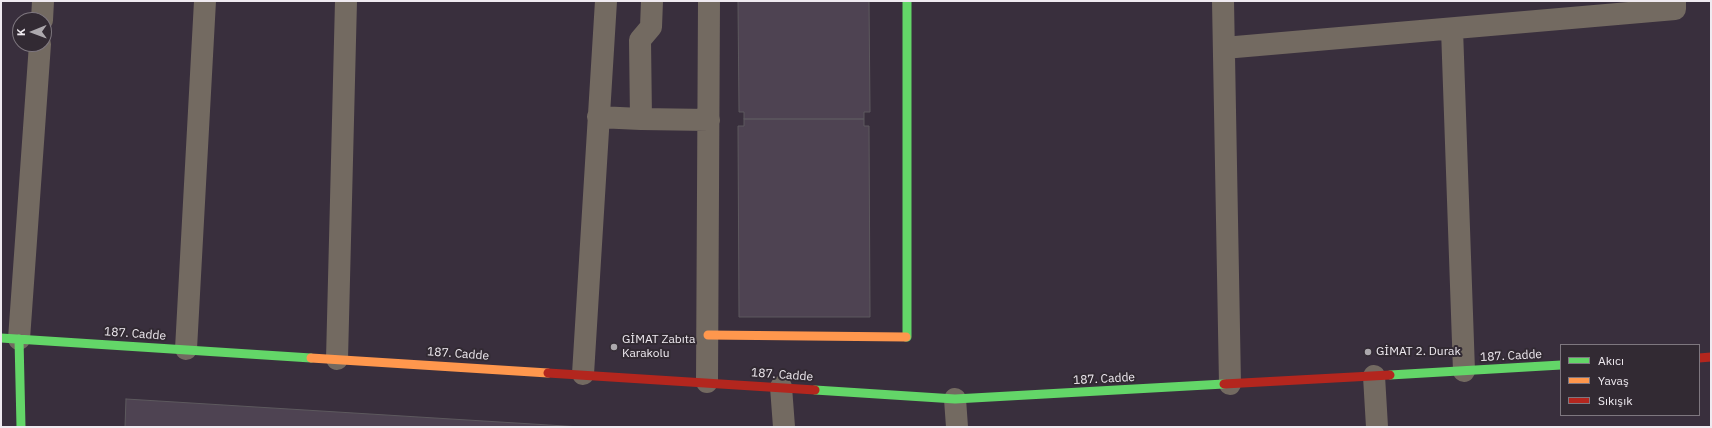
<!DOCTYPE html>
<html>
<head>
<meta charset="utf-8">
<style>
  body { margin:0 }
  #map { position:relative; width:1712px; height:428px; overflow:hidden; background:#312c31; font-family:"IBM Plex Sans",sans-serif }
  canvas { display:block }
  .frame { position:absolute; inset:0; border:2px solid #efeaf0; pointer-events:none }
  .legend { position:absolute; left:1560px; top:344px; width:140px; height:72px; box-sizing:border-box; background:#322a33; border:1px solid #7e777f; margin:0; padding:5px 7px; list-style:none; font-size:12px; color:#efeaf0 }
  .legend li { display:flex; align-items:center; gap:8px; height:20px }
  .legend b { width:20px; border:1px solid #7e777f }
  .north { position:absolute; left:12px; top:12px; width:40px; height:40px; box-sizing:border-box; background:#322a33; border:1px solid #7e777f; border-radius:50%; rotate:269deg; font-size:11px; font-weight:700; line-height:16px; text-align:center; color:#efeaf0 }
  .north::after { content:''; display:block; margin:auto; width:14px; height:18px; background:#aca8ad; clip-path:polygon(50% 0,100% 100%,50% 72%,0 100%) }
</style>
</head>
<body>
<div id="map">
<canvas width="1712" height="428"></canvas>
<div class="frame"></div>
<ul class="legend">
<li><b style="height:5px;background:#63d668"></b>Akıcı</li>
<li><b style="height:5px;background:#ff974d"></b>Yavaş</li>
<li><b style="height:5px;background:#b3261e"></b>Sıkışık</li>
</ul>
<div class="north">K</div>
</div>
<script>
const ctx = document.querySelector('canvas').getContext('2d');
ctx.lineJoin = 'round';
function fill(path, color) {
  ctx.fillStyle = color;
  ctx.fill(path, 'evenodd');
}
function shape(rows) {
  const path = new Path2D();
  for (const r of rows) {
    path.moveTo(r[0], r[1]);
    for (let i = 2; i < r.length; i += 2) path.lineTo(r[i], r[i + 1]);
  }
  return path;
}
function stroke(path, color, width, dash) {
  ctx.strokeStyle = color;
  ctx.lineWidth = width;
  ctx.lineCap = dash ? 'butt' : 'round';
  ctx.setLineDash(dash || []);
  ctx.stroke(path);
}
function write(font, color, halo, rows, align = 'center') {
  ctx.font = font + ' "IBM Plex Sans",sans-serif';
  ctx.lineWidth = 4;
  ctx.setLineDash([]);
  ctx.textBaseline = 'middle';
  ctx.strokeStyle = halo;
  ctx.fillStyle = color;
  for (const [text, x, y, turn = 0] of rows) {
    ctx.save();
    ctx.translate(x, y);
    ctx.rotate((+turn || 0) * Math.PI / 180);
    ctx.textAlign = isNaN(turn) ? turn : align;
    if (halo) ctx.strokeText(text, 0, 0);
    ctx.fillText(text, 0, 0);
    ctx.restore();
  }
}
fill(shape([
  [1,1,1711,1,1711,427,1,427],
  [20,20,44,20,44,44,20,44],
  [1561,345,1699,345,1699,415,1561,415]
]), '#392f3d');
const building = shape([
  [738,1,869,1,870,112,864,112,864,119,744,119,744,112,739,112,738,1],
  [744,119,864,119,864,126,869,126,870,317,739,317,738,126,744,126,744,119],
  [126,399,581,427,125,427,126,399]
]);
fill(building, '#4e4352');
stroke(building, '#5d595e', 1);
stroke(shape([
  [1223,1,1230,384],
  [42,20,43,1],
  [1452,29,1464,371],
  [1224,48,1675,9,1675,1],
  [598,117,641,119,640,40,651,27,652,1],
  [641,119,709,120],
  [19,339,40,44],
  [186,349,205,1],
  [337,359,346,1],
  [583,374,606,1],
  [1374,376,1377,427],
  [707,382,709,1],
  [781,387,784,427],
  [955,399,957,427]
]), '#736a61', 22);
stroke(shape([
  [906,337,907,337,907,1],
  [1,338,311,358],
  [19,339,21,427],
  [1390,375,1561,365],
  [815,390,955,399,1224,384]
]), '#63d668', 9);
stroke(shape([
  [708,335,906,337],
  [311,358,548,373]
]), '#ff974d', 9);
stroke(shape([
  [1699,358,1711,357],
  [548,373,815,390],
  [1224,384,1390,375]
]), '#b3261e', 9);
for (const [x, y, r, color] of [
  [614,347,4,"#aca8ad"],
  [1368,352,4,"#aca8ad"]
]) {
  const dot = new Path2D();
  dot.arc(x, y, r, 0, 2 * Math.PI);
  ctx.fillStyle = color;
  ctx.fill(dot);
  stroke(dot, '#322a33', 1.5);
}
write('12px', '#efeaf0', '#322a33', [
  ["187. Cadde",135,334,4],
  ["187. Cadde",458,354,4],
  ["187. Cadde",1511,356,-3],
  ["187. Cadde",782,375,4],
  ["187. Cadde",1104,379,-3]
]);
write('12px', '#efeaf0', '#322a33', [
  ["GİMAT Zabıta",622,340],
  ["Karakolu",622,354],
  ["GİMAT 2. Durak",1376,352]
], 'left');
</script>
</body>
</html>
